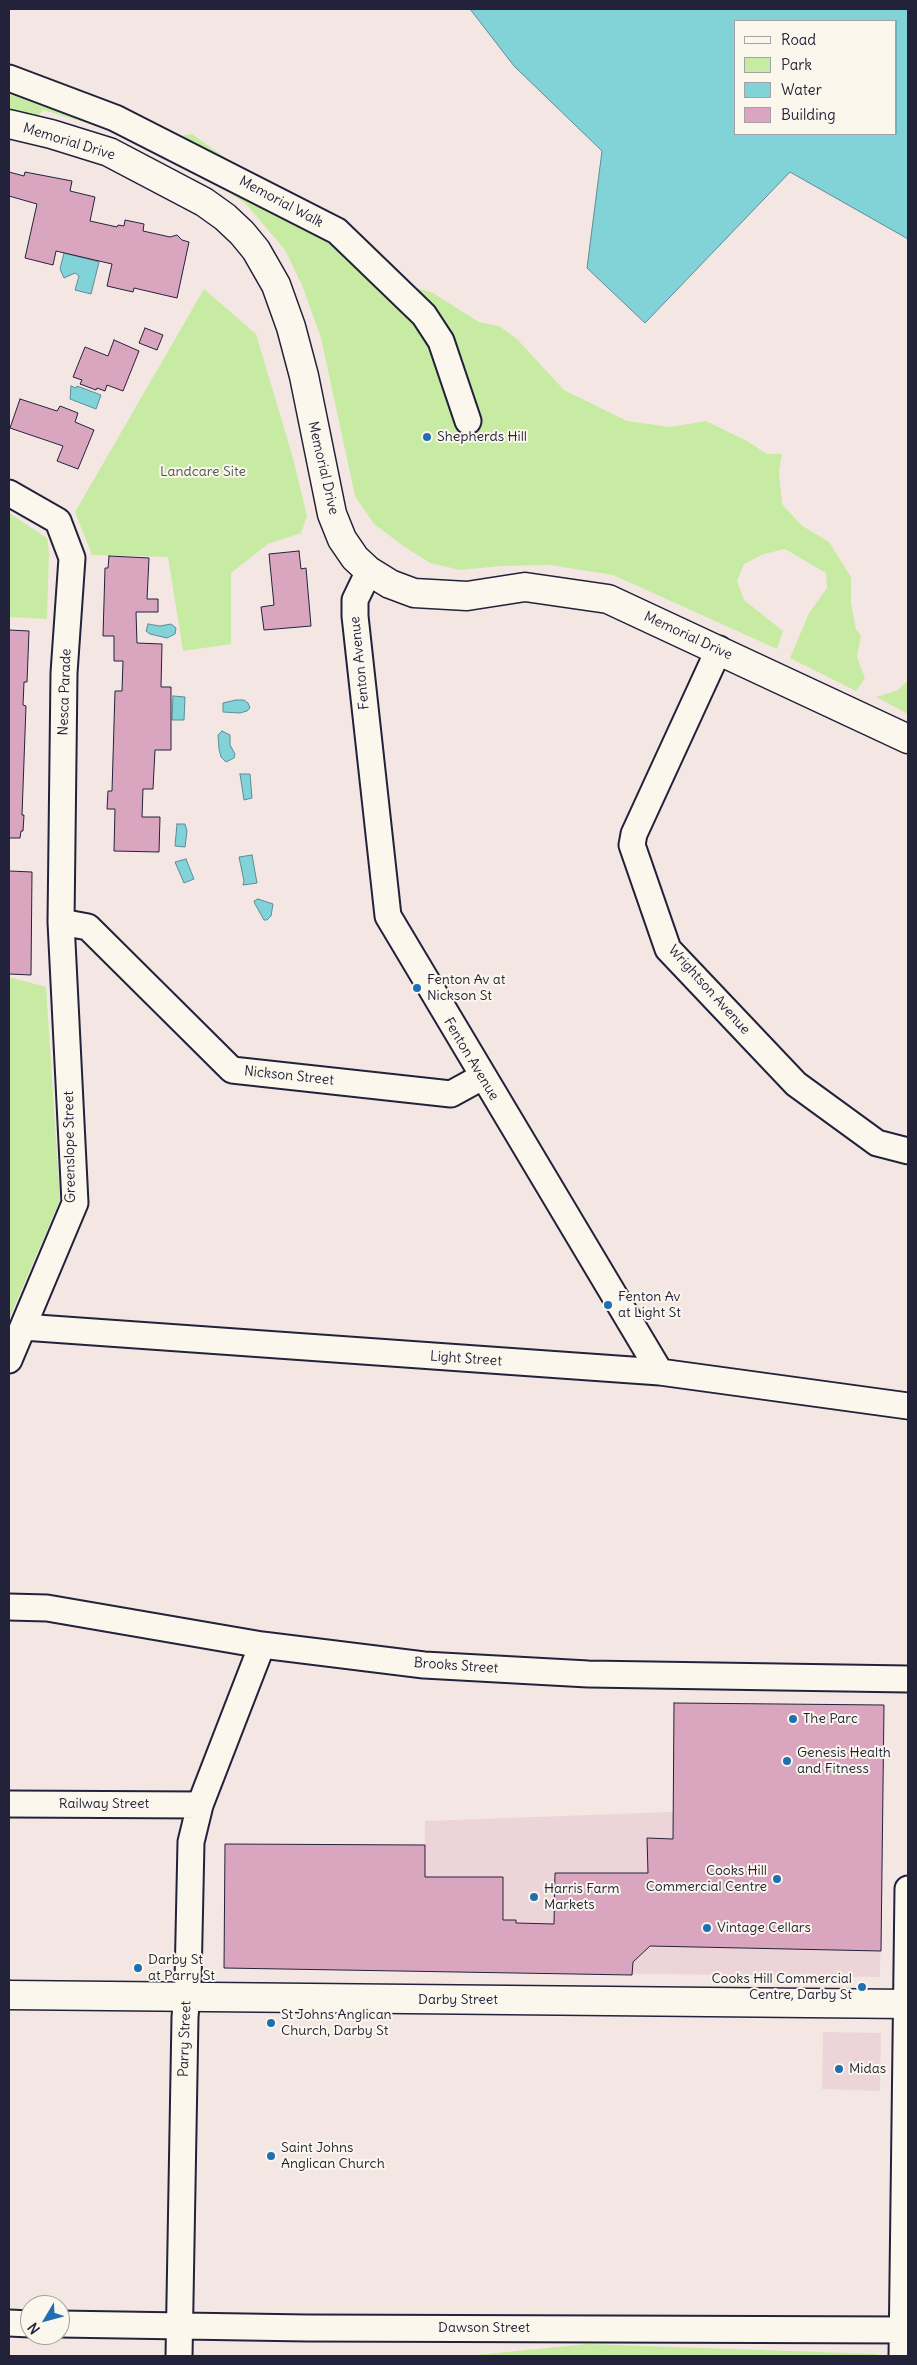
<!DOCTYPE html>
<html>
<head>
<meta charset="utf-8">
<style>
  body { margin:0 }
  #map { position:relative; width:917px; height:2365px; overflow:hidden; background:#f4e7e3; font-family:Delius,sans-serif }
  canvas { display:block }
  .frame { position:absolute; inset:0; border:10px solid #22223b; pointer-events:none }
  .legend { position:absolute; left:734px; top:20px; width:162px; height:115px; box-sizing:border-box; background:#fbf7ec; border:1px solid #a4a2a5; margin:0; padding:6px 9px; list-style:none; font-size:15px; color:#22223b }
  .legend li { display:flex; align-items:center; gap:10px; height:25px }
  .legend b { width:25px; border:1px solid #a4a2a5 }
  .north { position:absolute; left:20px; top:2295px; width:50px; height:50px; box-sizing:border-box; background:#fbf7ec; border:1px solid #a4a2a5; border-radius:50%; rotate:233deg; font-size:14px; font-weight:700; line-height:20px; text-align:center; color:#22223b }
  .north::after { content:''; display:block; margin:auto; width:18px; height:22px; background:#1f6fb2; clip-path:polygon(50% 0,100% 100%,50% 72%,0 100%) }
</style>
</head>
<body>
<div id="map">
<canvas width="917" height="2365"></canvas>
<div class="frame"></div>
<ul class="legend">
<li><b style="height:6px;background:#fbf7ec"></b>Road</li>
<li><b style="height:14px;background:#c8eba4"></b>Park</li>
<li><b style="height:14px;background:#82d3d8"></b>Water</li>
<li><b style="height:14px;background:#daa6bf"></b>Building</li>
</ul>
<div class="north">N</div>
</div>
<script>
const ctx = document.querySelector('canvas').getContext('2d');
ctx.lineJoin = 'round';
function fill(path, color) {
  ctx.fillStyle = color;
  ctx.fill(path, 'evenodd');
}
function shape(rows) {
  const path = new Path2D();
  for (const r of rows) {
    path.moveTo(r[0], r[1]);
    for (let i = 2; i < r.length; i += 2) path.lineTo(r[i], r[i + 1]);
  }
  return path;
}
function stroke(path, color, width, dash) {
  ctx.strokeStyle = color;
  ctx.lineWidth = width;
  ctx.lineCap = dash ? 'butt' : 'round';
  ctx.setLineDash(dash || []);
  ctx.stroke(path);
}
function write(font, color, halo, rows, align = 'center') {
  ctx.font = font + ' Delius,sans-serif';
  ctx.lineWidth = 4;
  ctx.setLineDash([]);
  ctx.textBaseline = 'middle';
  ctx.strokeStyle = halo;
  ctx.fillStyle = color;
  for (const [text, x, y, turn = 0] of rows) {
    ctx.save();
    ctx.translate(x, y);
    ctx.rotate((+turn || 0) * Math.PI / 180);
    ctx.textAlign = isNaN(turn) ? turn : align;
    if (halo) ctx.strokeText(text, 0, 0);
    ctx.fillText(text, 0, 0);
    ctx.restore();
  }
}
fill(shape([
  [674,1703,884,1705,880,1977,224,1968,225,1844,425,1845,425,1821,673,1812],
  [823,2032,881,2033,880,2091,822,2089]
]), '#ecd4d8');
fill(shape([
  [9,71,173,137,192,134,227,159,265,201,410,286,433,293,479,322,499,326,517,339,564,390,627,421,670,427,706,421,747,441,767,454,782,454,779,471,782,504,801,525,829,542,851,577,851,603,856,629,861,636,857,657,865,678,856,691,790,658,809,613,827,588,826,573,785,549,764,554,744,564,737,581,744,600,783,631,777,649,613,575,549,565,501,566,460,570,430,563,402,545,374,524,355,496,321,338,302,285,285,250,246,204,204,175,127,135,43,110,37,117,9,110],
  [204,289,256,334,293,458,307,516,301,533,268,544,231,573,231,644,183,651,168,557,92,555,75,512],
  [9,513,47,538,49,553,47,619,9,617],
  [908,680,908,714,876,697,898,690],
  [9,977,46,987,60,1200,9,1319],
  [588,2344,877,2354,877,2356,321,2356,477,2355]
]), '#c8eba4');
const water = shape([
  [470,9,908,9,908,239,790,172,645,323,587,268,602,151,514,66,470,9],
  [896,21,896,134,736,134,736,21,896,21],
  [64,253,99,262,91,294,75,290,79,276,75,273,64,278,60,269,64,253],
  [71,386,76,388,77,386,101,395,96,409,70,399,71,386],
  [148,624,160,626,171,624,176,628,175,634,167,638,150,634,146,631,148,624],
  [173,696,185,697,184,720,172,720,173,696],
  [236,700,244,700,248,703,250,708,247,711,240,713,223,712,223,703,236,700],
  [222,731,230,735,230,745,235,754,234,758,226,762,221,757,219,749,218,735,222,731],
  [240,774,250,774,252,798,244,800,240,774],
  [177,824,185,824,187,831,185,847,175,846,177,824],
  [252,855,257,883,243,885,244,881,239,857,252,855],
  [186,859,194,879,184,883,175,862,186,859],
  [258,899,273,904,271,916,267,920,264,920,255,904,254,901,258,899]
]);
fill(water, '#82d3d8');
stroke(water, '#5c8c99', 1);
const building = shape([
  [9,172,24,176,25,172,72,181,70,191,95,197,90,221,117,227,118,225,124,226,125,220,144,224,143,231,170,237,177,235,182,240,189,242,177,298,134,288,133,292,107,286,112,264,56,251,53,265,25,258,37,204,9,196,9,172],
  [145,328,163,335,157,350,139,343,145,328],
  [114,340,139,351,123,391,107,385,105,391,97,388,96,390,80,384,82,380,73,377,85,347,108,356,114,340],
  [20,399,57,411,60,406,78,413,75,422,94,430,78,469,57,461,63,446,10,428,20,399],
  [299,551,301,569,306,568,311,626,264,630,261,607,274,605,269,554,299,551],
  [109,556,149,558,147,599,158,599,158,612,136,612,137,643,162,644,161,687,171,687,171,750,155,750,153,789,143,789,142,817,160,817,159,852,114,851,115,809,107,809,108,791,112,791,115,691,122,691,123,661,114,661,114,636,103,636,105,568,108,568,109,556],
  [9,630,29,631,27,682,24,682,23,705,26,706,22,815,24,815,23,831,21,831,20,838,9,838,9,630],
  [9,871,32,872,31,975,9,974,9,871],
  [674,1703,884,1705,881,1951,650,1946,633,1962,632,1975,224,1968,225,1844,425,1845,425,1877,503,1877,503,1920,516,1920,516,1923,554,1924,555,1873,648,1873,647,1838,673,1839,674,1703]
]);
fill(building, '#daa6bf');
stroke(building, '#22223b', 1);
const minor = shape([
  [9,78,115,118,337,231,424,315,441,341,468,421],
  [9,493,58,521,72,558,64,673,61,922,75,1203,9,1360],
  [369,571,355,600,355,616,388,916,660,1372],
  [719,649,634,834,632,845,668,949,796,1084,877,1143,908,1151],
  [61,922,88,927,232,1070,451,1094,482,1077],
  [23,1327,660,1372,908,1406],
  [9,1607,47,1608,262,1645,424,1665,588,1674,908,1679],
  [9,1804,200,1805],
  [9,2323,30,2324],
  [60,2324,307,2328,908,2330],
  [179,2356,185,2017,188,1982,191,1842,200,1805,262,1645],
  [902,2356,908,1889]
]);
const major = shape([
  [9,124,51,134,109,152,204,202,225,217,242,233,256,250,276,285,291,327,304,376,332,514,342,539,355,558,369,571,390,584,414,593,467,596,525,587,608,599,908,739],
  [9,1995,908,2004]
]);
stroke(minor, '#22223b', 29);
stroke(major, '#22223b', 31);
stroke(minor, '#fbf7ec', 25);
stroke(major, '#fbf7ec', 28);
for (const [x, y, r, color] of [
  [427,437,5,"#1f6fb2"],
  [417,988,5,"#1f6fb2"],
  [608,1305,5,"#1f6fb2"],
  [793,1719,5,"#1f6fb2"],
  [787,1761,5,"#1f6fb2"],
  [777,1879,5,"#1f6fb2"],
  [534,1897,5,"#1f6fb2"],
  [707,1928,5,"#1f6fb2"],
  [138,1968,5,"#1f6fb2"],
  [862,1987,5,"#1f6fb2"],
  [271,2023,5,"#1f6fb2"],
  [839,2069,5,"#1f6fb2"],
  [271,2156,5,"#1f6fb2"]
]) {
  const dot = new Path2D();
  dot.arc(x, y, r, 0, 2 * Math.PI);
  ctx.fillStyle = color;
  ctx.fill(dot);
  stroke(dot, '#fbf7ec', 2);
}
write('14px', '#22223b', '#fbf7ec', [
  ["Memorial Drive",69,142,17],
  ["Memorial Walk",281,202,28],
  ["Memorial Drive",323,468,77],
  ["Memorial Drive",688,636,25],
  ["Fenton Avenue",360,663,-96],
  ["Nesca Parade",65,692,-88],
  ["Wrightson Avenue",709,990,48],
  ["Fenton Avenue",471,1059,59],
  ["Nickson Street",289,1076,6],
  ["Greenslope Street",70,1147,-91],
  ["Light Street",466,1359,4],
  ["Brooks Street",456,1666,4],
  ["Railway Street",104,1804],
  ["Darby Street",458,2000],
  ["Parry Street",185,2039,-88],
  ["Dawson Street",484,2328]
]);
write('14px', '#22223b', '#fbf7ec', [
  ["Shepherds Hill",437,437],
  ["Fenton Av at",427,980],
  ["Nickson St",427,996],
  ["Fenton Av",618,1297],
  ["at Light St",618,1313],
  ["The Parc",803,1719],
  ["Genesis Health",797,1753],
  ["and Fitness",797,1769],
  ["Cooks Hill",767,1871,"right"],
  ["Commercial Centre",767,1887,"right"],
  ["Harris Farm",544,1889],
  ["Markets",544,1905],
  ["Vintage Cellars",717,1928],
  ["Darby St",148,1960],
  ["at Parry St",148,1976],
  ["Cooks Hill Commercial",852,1979,"right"],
  ["Centre, Darby St",852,1995,"right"],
  ["St Johns Anglican",281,2015],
  ["Church, Darby St",281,2031],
  ["Midas",849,2069],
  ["Saint Johns",281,2148],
  ["Anglican Church",281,2164]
], 'left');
write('14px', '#4c5455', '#fbf7ec', [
  ["Landcare Site",203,472]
]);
</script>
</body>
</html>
